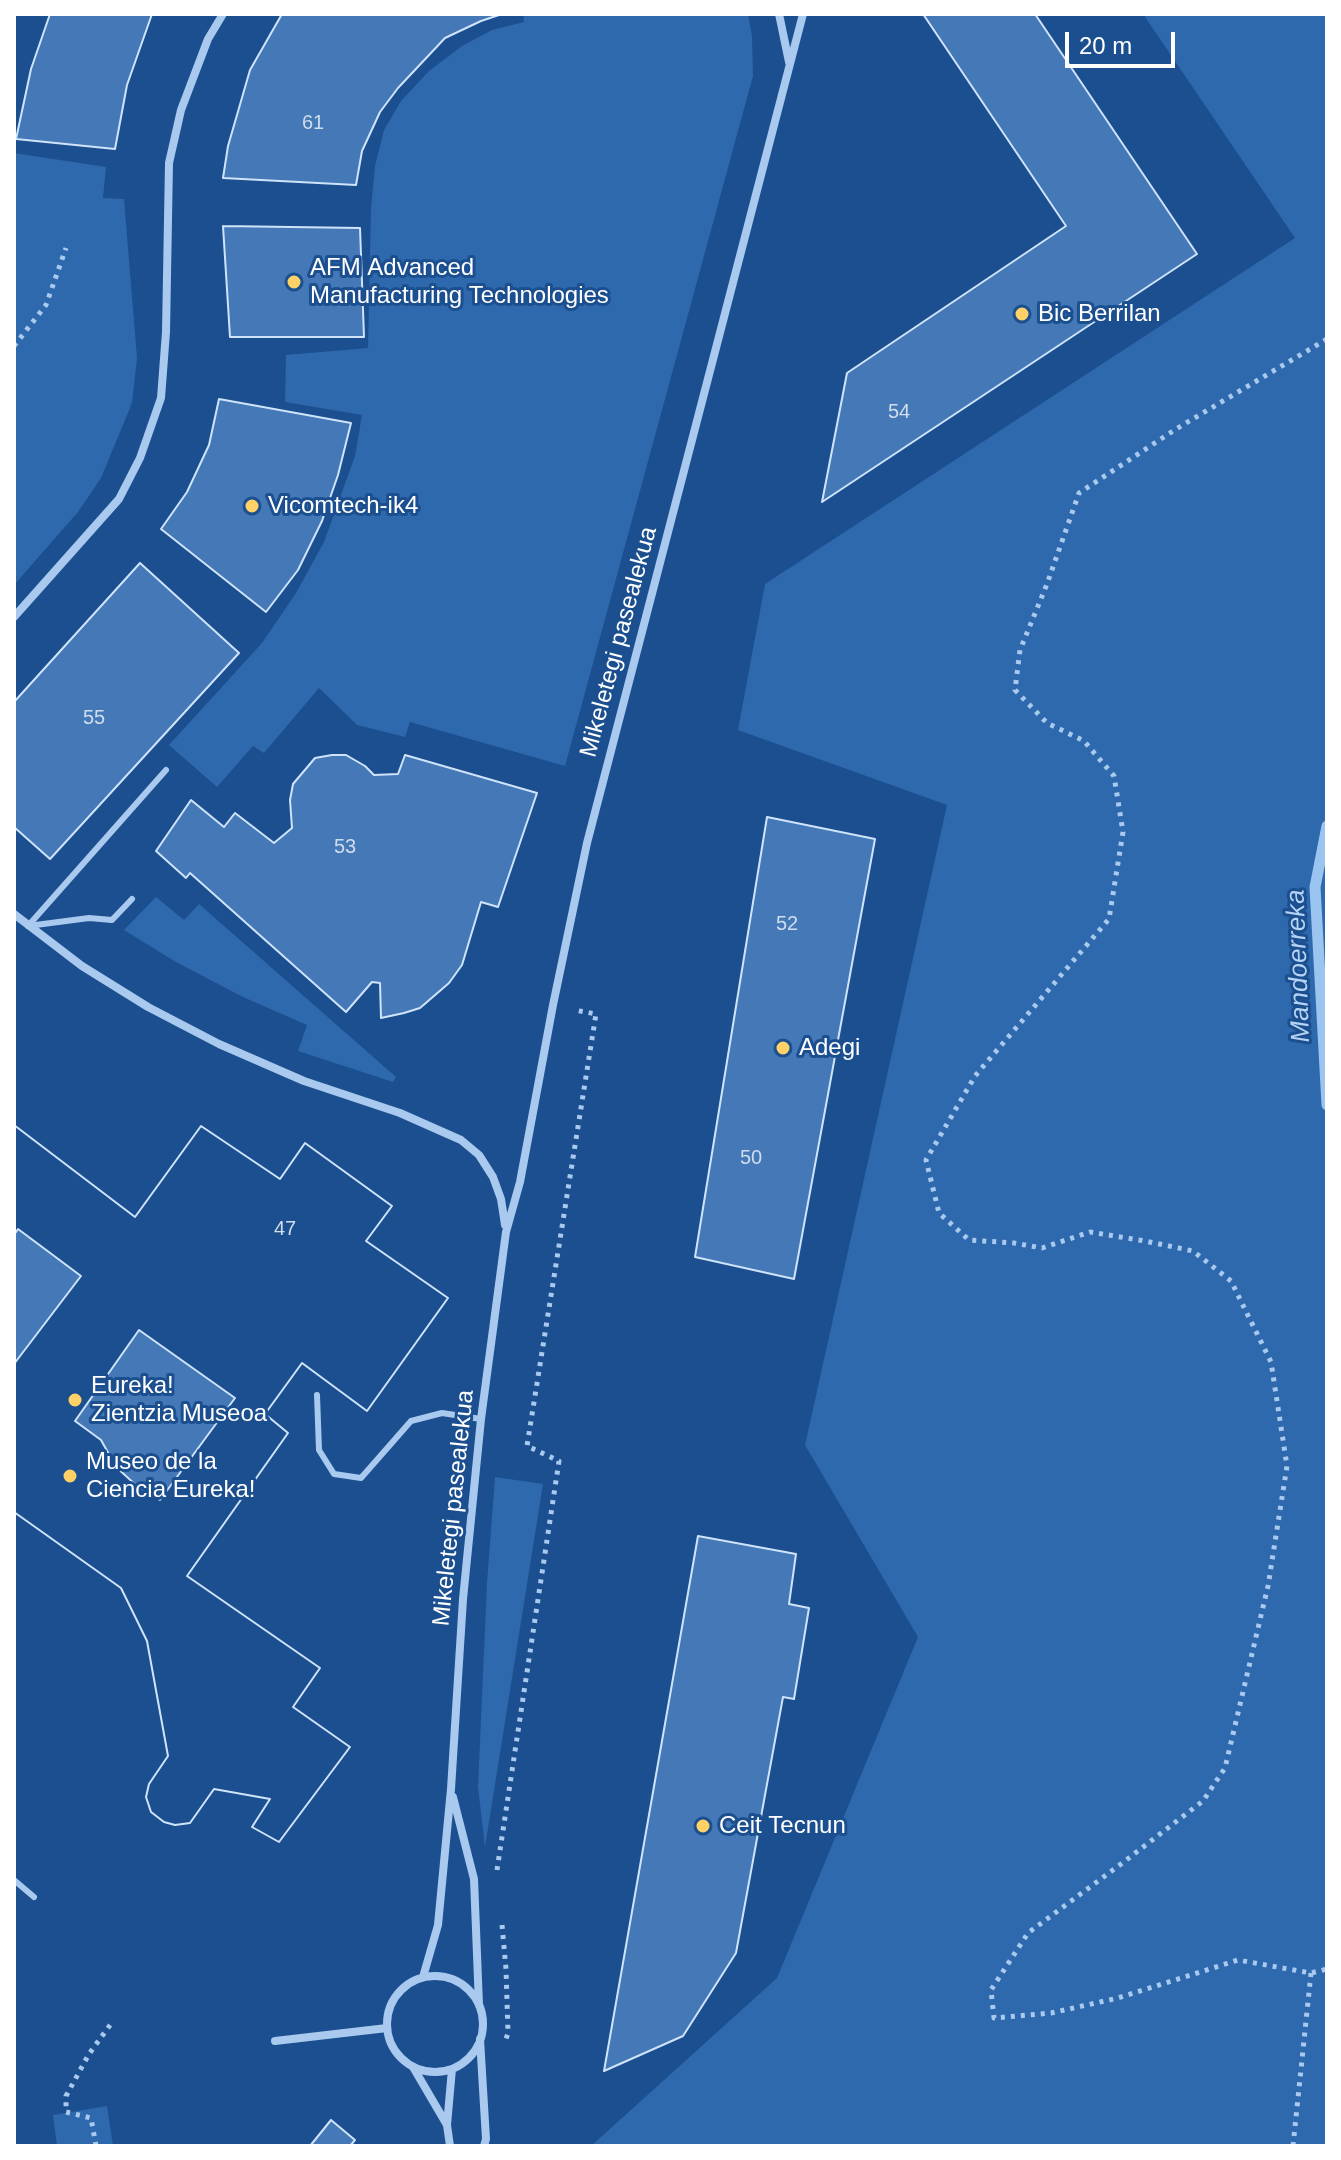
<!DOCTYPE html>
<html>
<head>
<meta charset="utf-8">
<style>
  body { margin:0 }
  #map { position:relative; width:1341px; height:2160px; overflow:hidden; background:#1b4f8f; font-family:Helvetica,sans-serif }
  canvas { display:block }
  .frame { position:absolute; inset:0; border:16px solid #fff; pointer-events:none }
  .scale { position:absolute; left:1065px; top:32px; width:110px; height:36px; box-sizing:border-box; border:4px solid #fff; border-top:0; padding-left:10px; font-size:24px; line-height:28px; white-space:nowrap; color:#fff; -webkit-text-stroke:6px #1b4f8f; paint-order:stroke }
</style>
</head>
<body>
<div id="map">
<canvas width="1341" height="2160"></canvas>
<div class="frame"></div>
<div class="scale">20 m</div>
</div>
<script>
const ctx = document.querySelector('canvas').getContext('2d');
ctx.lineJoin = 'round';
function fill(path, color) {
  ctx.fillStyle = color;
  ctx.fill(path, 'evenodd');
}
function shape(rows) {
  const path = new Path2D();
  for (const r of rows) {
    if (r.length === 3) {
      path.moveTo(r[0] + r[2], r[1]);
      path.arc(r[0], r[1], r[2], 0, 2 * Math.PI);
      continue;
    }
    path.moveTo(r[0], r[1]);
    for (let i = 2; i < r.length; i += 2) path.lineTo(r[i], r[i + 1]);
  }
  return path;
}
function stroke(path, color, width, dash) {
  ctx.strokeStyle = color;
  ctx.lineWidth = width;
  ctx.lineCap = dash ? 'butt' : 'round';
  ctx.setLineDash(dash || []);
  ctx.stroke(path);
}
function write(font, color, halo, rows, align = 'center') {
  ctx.font = font + ' Helvetica,sans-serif';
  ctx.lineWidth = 6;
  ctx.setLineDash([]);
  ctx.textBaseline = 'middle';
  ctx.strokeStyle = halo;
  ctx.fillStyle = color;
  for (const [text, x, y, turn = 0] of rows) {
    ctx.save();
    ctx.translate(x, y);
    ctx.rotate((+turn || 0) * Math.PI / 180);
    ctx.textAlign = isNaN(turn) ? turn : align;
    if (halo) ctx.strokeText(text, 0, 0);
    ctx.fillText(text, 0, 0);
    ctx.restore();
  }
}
fill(shape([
  [523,14,748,14,752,36,753,76,565,766,410,722,405,737,357,725,319,688,264,753,253,746,217,787,169,745,262,643,296,593,324,542,355,456,362,415,285,402,286,355,368,348,371,209,375,166,384,130,401,101,429,71,462,46,492,30,524,22],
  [1143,14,1327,14,1327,2146,591,2146,777,1978,918,1637,805,1445,947,805,738,730,765,584,1295,238],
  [14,153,106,167,103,198,124,199,137,358,132,403,101,478,78,512,14,585],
  [156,897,184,920,199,904,396,1077,393,1082,298,1051,307,1025,243,997,176,962,124,930],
  [495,1477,543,1484,485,1847,478,1787,487,1583],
  [107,2106,113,2146,57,2146,53,2115]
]), '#2e69ad');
stroke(shape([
  [1327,826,1315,887,1327,1105]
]), '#9cc4f0', 11);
const building = shape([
  [50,14,152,14,127,85,115,149,16,139,31,69,50,14],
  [282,14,502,14,481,21,445,38,398,88,380,112,362,151,356,185,223,178,228,146,250,70,282,14],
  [923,14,1035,14,1197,254,822,502,847,373,1066,226,923,14],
  [223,226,360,228,364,337,230,337,223,226],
  [219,399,351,423,338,475,322,521,298,570,266,612,161,529,187,492,209,445,219,399],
  [140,563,239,653,50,859,14,827,14,702,140,563],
  [332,755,346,755,365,766,374,775,398,774,405,755,537,793,498,907,481,902,462,965,449,983,420,1008,404,1013,381,1018,380,983,372,982,346,1012,190,873,186,878,156,851,191,800,224,827,235,813,274,843,292,828,290,800,293,784,315,758,332,755],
  [767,817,875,839,794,1279,695,1257,767,817],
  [14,1125,135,1217,201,1126,280,1179,305,1143,392,1206,366,1241,448,1298,367,1411,302,1363,265,1414,288,1433,187,1576,320,1668,293,1707,350,1747,279,1842,252,1827,270,1799,214,1789,190,1823,175,1825,164,1822,151,1812,146,1797,149,1784,168,1756,147,1641,121,1588,14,1512,14,1364,81,1276,18,1229,14,1235,14,1125],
  [139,1330,235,1398,160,1500,137,1486,116,1467,101,1440,75,1421,139,1330],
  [14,1125,135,1217,201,1126,280,1179,305,1143,392,1206,366,1241,448,1298,367,1411,302,1363,265,1414,288,1433,187,1576,320,1668,293,1707,350,1747,279,1842,252,1827,270,1799,214,1789,190,1823,175,1825,164,1822,151,1812,146,1797,149,1784,168,1756,147,1641,121,1588,14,1512,14,1125],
  [698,1536,796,1554,789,1604,809,1608,794,1699,783,1697,736,1953,683,2036,604,2071,698,1536],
  [331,2120,355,2140,350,2146,310,2146,331,2120]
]);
fill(building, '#4478b7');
stroke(building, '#cfe3fa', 2);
stroke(shape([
  [1327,339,1176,429,1079,493,1047,584,1020,650,1015,690,1047,723,1084,741,1114,776,1123,832,1109,919,975,1076,926,1160,939,1213,969,1240,1014,1243,1042,1248,1090,1232,1145,1241,1193,1251,1231,1281,1271,1362,1287,1466,1268,1586,1225,1768,1203,1801,1121,1864,1028,1933,991,1990,994,2018,1051,2013,1118,1998,1238,1960,1311,1973,1327,1969],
  [14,346,46,305,66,248],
  [497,1870,559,1461,527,1446,596,1014,574,1010],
  [502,1925,506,1969,508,2033,505,2042],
  [96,2146,91,2118,66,2112,66,2096,89,2054,113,2021],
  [1293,2146,1311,1973]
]), '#a9c9ee', 5, [4, 6]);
stroke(shape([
  [28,926,166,770],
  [28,926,89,918,112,920,132,899],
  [317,1395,319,1450,334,1474,361,1478,411,1421,442,1413,481,1419],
  [14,1880,34,1897]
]), '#a9c9ee', 6);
stroke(shape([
  [779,14,789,62],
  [14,617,119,499,140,458,161,398,166,332,169,163,181,110,208,39,223,14],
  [14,914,82,966,148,1007,219,1044,304,1081,400,1113,461,1140,479,1155,493,1177,501,1199,505,1225],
  [453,1797,474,1879,479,2005],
  [435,2024,48],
  [423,1977,438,1925,451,1789,463,1599,481,1419,506,1232,520,1182,553,1005,587,843,803,14],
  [480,2039,486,2139,484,2146],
  [275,2041,387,2028],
  [413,2067,447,2125],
  [450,2146,447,2125,452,2069]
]), '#a9c9ee', 8);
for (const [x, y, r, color] of [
  [294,282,8,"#ffd166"],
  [1022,314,8,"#ffd166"],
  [252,506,8,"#ffd166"],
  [783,1048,8,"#ffd166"],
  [75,1400,8,"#ffd166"],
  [70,1476,8,"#ffd166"],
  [703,1826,8,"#ffd166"]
]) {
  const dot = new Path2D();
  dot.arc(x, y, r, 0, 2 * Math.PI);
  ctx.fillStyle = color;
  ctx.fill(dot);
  stroke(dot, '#1b4f8f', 3);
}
write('20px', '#d0dded', null, [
  ["61",313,123],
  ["54",899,412],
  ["55",94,718],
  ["53",345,847],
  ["52",787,924],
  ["50",751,1158],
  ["47",285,1229]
]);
write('24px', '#fff', '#1b4f8f', [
  ["AFM Advanced",310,268],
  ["Manufacturing Technologies",310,296],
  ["Bic Berrilan",1038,314],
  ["Vicomtech-ik4",268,506],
  ["Adegi",799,1048],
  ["Eureka!",91,1386],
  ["Zientzia Museoa",91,1414],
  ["Museo de la",86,1462],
  ["Ciencia Eureka!",86,1490],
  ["Ceit Tecnun",719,1826]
], 'left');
write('24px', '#fff', '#1b4f8f', [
  ["Mikeletegi pasealekua",619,642,-75],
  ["Mikeletegi pasealekua",454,1508,-84]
]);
write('italic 26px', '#b5d3f5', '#1b4f8f', [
  ["Mandoerreka",1299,966,-92]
]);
</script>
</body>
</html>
